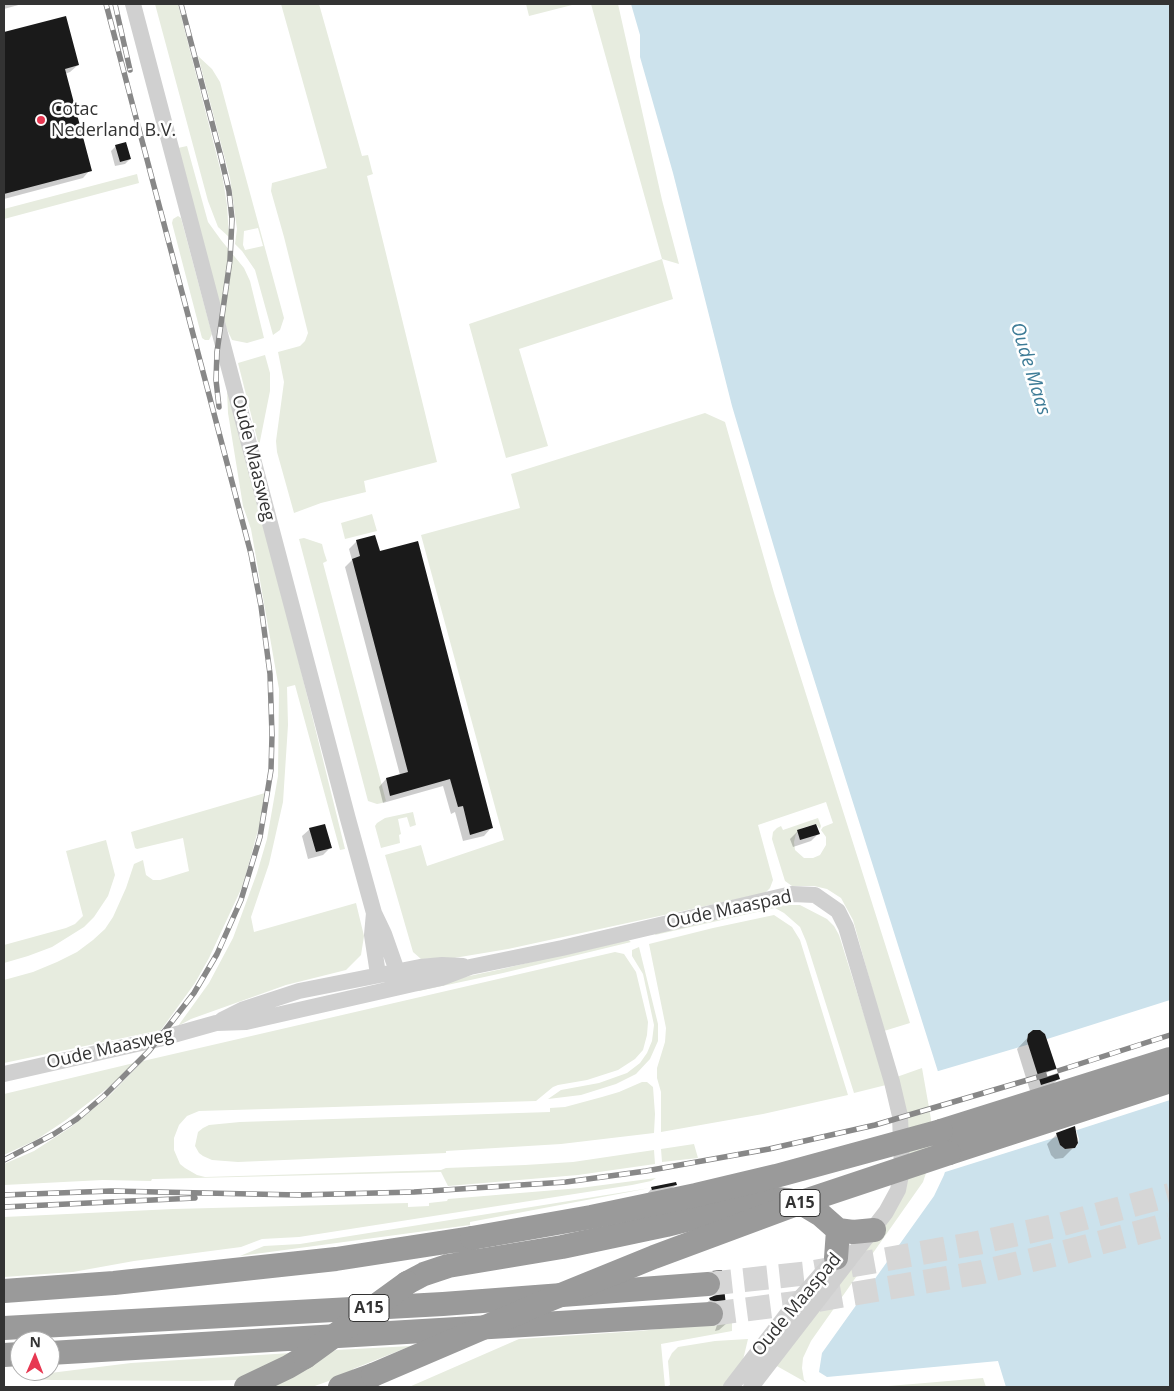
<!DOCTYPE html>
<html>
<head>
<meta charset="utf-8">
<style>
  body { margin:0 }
  #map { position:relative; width:1174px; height:1391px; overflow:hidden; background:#fff; font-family:"Open Sans",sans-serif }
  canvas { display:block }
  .frame { position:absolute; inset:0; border:5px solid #333; pointer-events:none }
  .north { position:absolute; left:10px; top:1331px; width:50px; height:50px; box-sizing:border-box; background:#fff; border:1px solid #adadad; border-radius:50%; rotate:1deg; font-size:14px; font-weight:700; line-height:20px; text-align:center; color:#333 }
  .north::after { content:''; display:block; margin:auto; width:18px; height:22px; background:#e73852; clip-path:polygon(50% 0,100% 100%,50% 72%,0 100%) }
</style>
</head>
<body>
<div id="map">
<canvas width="1174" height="1391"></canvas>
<div class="frame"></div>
<div class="north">N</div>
</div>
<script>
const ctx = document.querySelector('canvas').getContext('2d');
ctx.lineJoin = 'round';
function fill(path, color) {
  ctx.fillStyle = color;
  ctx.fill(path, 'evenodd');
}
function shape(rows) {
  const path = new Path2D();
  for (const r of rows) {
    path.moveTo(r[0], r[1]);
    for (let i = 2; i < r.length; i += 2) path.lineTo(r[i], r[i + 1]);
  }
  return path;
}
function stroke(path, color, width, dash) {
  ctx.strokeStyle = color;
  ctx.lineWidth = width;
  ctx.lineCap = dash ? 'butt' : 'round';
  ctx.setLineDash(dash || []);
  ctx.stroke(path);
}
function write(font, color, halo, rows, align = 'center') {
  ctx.font = font + ' "Open Sans",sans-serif';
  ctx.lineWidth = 5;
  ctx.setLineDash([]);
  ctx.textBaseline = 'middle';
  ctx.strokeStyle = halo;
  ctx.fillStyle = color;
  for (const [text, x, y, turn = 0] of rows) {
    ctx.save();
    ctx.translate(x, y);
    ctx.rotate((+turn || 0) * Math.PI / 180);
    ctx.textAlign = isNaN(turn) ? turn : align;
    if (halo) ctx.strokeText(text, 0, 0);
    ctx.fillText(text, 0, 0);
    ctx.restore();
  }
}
fill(shape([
  [155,4,178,4,223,180,227,205,229,237,218,227,208,201],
  [281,4,319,4,362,156,368,155,372,171,373,174,367,176,437,462,364,481,366,492,321,503,294,513,277,452,276,441,284,382,278,352,300,346,305,341,308,333,284,237,271,191,272,183,327,168],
  [526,4,576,4,529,16],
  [591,4,618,4,662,200,679,264,662,259,673,299,519,349,548,446,506,458,469,324,662,259],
  [198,56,212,69,220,82,241,160,284,318,280,330,273,335,255,270,242,251,235,244,237,229,230,178],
  [258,228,263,246,245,250,243,245,244,231],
  [187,146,208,222,221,240,244,268,250,281,264,338,247,343,232,340,224,323,178,148],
  [137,174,139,183,4,219,4,209],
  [178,216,181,218,212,334,209,340,205,340,202,338,172,223,173,219],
  [265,355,270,373,270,391,259,446,238,363],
  [226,367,345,849,340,850,295,685,287,687,288,725,283,802,269,864,251,917,254,932,356,903,364,936,361,955,346,970,286,985,191,1019,178,1026,209,983,233,938,257,873,267,839,278,776,279,689,251,529,243,506,228,413],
  [705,413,725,422,774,593,910,1023,884,1031,853,920,841,898,827,889,814,886,792,886,785,881,772,839,773,832,777,828,781,826,783,830,818,818,821,826,820,829,816,824,802,828,796,834,794,842,795,850,804,858,813,858,820,855,826,845,826,837,821,830,823,827,833,823,826,802,758,825,773,880,770,888,765,893,508,949,454,958,421,959,413,952,385,855,421,845,427,866,504,840,421,535,520,508,511,474],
  [372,514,377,531,345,539,341,523],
  [304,538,322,544,324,552,327,561,323,563,386,801,382,803,377,804,368,801,299,539],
  [265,793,260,823,243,885,209,958,195,983,161,1030,4,1063,4,980,33,972,57,962,77,952,93,940,105,929,113,917,126,888,134,864,143,860,146,875,153,880,160,880,189,871,183,838,137,849,135,848,131,832],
  [413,812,416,825,410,827,407,817,398,819,401,834,399,835,400,843,381,848,375,826,377,823,385,818],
  [106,840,115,875,108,896,94,917,84,927,52,947,28,956,4,963,4,945,66,928,75,924,83,916,66,851],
  [775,905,800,905,827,919,834,926,839,935,886,1085,854,1093,806,941,800,927,784,913,775,908,655,935,656,933],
  [774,915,792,927,800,940,848,1095,763,1114,661,1132,661,1092,657,1078,657,1068,665,1042,666,1028,649,944,713,928],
  [627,939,631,942,503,973,419,991,418,987,502,969],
  [639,947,658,1024,658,1041,650,1059,636,1074,616,1084,581,1095,548,1099,561,1090,599,1083,627,1073,640,1063,647,1053,652,1041,654,1025,643,974,632,956,632,950],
  [615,952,624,954,636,972,648,1022,647,1035,643,1050,635,1059,618,1070,587,1080,558,1085,553,1087,536,1101,199,1111,187,1116,179,1125,174,1138,174,1150,180,1164,185,1168,197,1175,205,1177,441,1170,446,1168,525,1165,573,1162,654,1150,655,1164,578,1175,448,1186,441,1172,155,1179,152,1179,151,1181,103,1180,4,1185,4,1164,34,1151,71,1127,110,1095,143,1061],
  [134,1063,118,1080,66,1120,36,1140,4,1155,4,1094],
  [922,1068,931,1119,932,1141,930,1161,923,1182,811,1341,803,1358,802,1368,804,1380,807,1383,775,1365,903,1190,891,1079],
  [642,1082,647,1082,653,1087,655,1114,654,1133,561,1144,446,1151,446,1153,238,1162,212,1160,203,1156,199,1153,195,1146,198,1132,203,1128,209,1125,240,1122,550,1112,550,1108,565,1107,602,1097,619,1092],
  [694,1144,698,1158,662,1162,661,1149],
  [656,1178,651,1181,632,1185,299,1237,262,1239,241,1247,134,1261,73,1272,4,1277,4,1217,173,1209,408,1203,408,1207,429,1206,429,1203,447,1201,448,1199,580,1188],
  [650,1188,470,1222,470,1225,240,1256,264,1246,300,1244],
  [732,1322,732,1331,661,1344,665,1387,409,1387,519,1339,639,1331],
  [748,1339,743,1360,725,1387,666,1387,670,1385,668,1361,672,1353,678,1347,715,1341],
  [411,1346,353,1369,354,1372,312,1387,252,1387,336,1350],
  [291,1353,238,1380,197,1381,52,1380,31,1379,26,1376,131,1363],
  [983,1378,986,1387,876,1387,925,1383]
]), '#e7ecdf');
fill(shape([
  [631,4,1170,4,1170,1387,1006,1387,998,1361,827,1377,819,1372,822,1353,934,1196,944,1175,950,1155,940,1078,801,638,732,406,673,173,640,57,640,35],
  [1033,1030,1040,1030,1045,1034,1079,1139,1077,1146,1072,1149,1065,1149,1060,1145,1027,1041,1028,1034]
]), '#cce2ec');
fill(shape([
  [1170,1000,1170,1100,1074,1131,1044,1040],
  [1030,1044,1060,1136,942,1173,947,1155,947,1133,935,1072]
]), '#fff');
fill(shape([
  [4,4,22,4,4,9],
  [65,18,78,65,70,72,65,74,90,170,83,178,4,199,4,34],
  [116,146,130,159,125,164,115,166,111,151],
  [357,541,379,553,491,828,484,836,463,841,455,812,451,814,443,786,383,803,379,787,386,779,400,775,345,567,352,560,349,549],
  [310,829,330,848,323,855,308,859,302,836],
  [798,831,818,834,811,841,793,847,790,839],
  [1034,1031,1058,1079,1048,1089,1031,1094,1017,1049],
  [1074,1128,1078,1139,1074,1147,1063,1158,1055,1159,1051,1155,1047,1144,1057,1134],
  [676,1185,671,1189,647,1194,652,1188],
  [721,1271,727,1323,719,1330,715,1331,718,1322,702,1306,713,1298,715,1292,705,1279,712,1272]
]), '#0003');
fill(shape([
  [66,16,79,65,65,69,92,171,4,194,4,32],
  [126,142,131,159,120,162,115,145],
  [375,535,380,551,418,541,493,828,470,835,463,806,458,807,450,779,390,796,386,778,408,772,352,559,360,556,356,540],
  [325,824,332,848,316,852,309,828],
  [816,824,820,834,800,840,797,830],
  [1033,1030,1040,1030,1045,1034,1060,1079,1041,1085,1027,1041,1028,1034],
  [1075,1126,1078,1143,1075,1148,1065,1149,1060,1145,1056,1133],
  [676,1182,677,1185,652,1190,651,1187],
  [722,1270,728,1323,720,1324,723,1320,725,1314,723,1307,717,1302,710,1300,709,1298,716,1295,721,1290,722,1283,719,1276,712,1271]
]), '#1a1a1a');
stroke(shape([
  [708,1284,809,1273,977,1243,1059,1225,1170,1195],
  [711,1314,811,1301,982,1272,1065,1252,1170,1224]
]), '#d6d6d6', 24, [24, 12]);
stroke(shape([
  [133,4,348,819,374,913,384,934,397,971,391,988],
  [374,913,372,935,378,974],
  [222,1020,244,1009,299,991,420,967,442,965,463,966],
  [4,1074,159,1039,216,1023,246,1022,413,984,441,978,470,967,562,948,783,896,792,894,815,895,838,911,846,927,892,1082,900,1116,902,1170,898,1190,886,1212,751,1387],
  [731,1387,794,1305,843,1249]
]), '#d0d0d0', 16);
stroke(shape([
  [941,1131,1170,1059],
  [949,1153,1170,1081],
  [836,1258,838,1230],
  [407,1283,424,1274,448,1266,562,1247,666,1225,760,1201,775,1199,788,1200,806,1206,821,1215,838,1230,853,1232,874,1230],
  [4,1291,114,1283,336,1259,472,1238],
  [4,1328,443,1304,708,1284],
  [50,1353,711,1314],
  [4,1355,20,1354],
  [246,1387,288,1367,305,1357],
  [340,1387,373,1375]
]), '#9a9a9a', 24);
const rail = shape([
  [115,4,130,70],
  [181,4,221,157,229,191,232,219,230,260,217,352,216,380,219,407],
  [4,1160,54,1134,77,1119,104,1096,149,1051,194,993,217,954,241,900,260,837,271,770,272,735,270,674,261,606,251,554,106,4],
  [4,1195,111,1191,299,1195,414,1192,566,1182,646,1171,769,1149,875,1125,1048,1074,1170,1035],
  [4,1207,195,1198]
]);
stroke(rail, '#888', 5.5);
stroke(rail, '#fff', 4, [11]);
stroke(shape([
  [472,1238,591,1217,696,1195,776,1176,941,1131],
  [305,1357,407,1283],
  [373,1375,546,1301,654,1257,802,1202,949,1153]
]), '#9a9a9a', 24);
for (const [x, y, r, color] of [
  [41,120,5,"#e73852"]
]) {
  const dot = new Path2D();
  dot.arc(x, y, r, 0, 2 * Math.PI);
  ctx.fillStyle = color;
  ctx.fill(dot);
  stroke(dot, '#fff', 2);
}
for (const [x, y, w] of [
  [800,1203,40],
  [369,1308,40]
]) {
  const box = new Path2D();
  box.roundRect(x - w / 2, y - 13.5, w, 27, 4);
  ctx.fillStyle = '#fff';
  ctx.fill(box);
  stroke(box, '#333', 1);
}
write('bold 16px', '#333', null, [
  ["A15",800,1203],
  ["A15",369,1308]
]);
write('18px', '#333', '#fff', [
  ["Cotac",51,110],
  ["Nederland B.V.",51,131]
], 'left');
write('18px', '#333', '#fff', [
  ["Oude Maasweg",253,458,76],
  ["Oude Maaspad",729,910,-12],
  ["Oude Maasweg",110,1049,-13],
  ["Oude Maaspad",797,1305,-50]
]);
write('italic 19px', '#3e7c97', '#fff', [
  ["Oude Maas",1030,369,73]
]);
</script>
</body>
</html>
